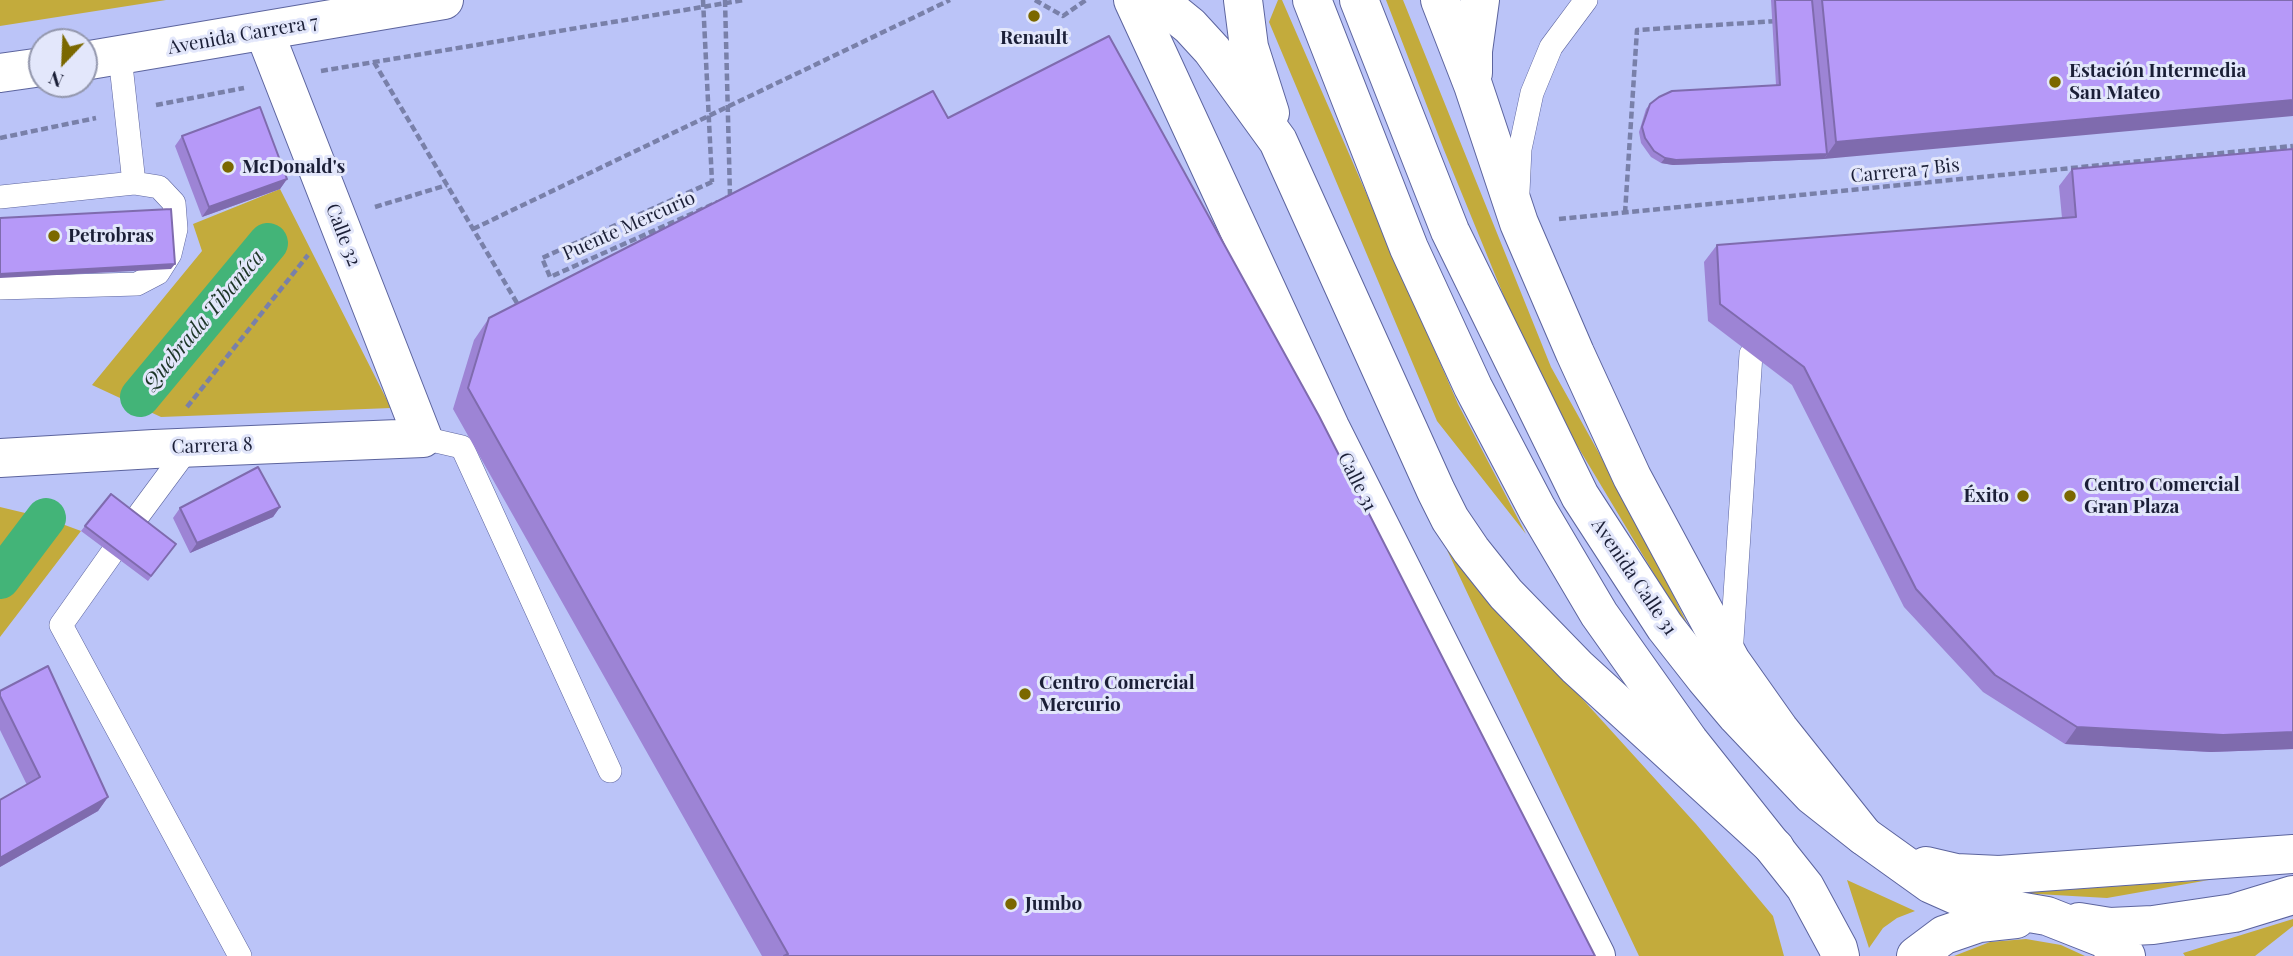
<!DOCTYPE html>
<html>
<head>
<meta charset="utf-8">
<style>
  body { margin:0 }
  #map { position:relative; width:2293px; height:956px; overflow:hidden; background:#bbc4f8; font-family:"Playfair Display",serif }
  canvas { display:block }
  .north { position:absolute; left:28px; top:28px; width:70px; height:70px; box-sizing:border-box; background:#e3e7fb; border:2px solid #9397ad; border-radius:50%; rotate:203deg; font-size:19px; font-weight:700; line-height:28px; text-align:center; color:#1b1f37 }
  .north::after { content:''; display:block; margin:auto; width:24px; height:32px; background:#7b6800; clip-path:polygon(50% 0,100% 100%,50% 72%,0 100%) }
</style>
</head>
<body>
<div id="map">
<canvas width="2293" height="956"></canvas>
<div class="north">N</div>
</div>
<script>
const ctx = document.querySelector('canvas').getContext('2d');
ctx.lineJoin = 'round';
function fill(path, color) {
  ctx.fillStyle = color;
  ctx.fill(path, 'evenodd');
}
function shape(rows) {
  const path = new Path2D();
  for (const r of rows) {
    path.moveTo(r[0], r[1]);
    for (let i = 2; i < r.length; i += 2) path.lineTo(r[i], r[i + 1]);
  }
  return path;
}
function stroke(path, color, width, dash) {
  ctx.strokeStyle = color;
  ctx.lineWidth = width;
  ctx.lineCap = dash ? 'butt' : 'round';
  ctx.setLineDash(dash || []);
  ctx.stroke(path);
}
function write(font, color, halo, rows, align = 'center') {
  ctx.font = font + ' "Playfair Display",serif';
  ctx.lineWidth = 6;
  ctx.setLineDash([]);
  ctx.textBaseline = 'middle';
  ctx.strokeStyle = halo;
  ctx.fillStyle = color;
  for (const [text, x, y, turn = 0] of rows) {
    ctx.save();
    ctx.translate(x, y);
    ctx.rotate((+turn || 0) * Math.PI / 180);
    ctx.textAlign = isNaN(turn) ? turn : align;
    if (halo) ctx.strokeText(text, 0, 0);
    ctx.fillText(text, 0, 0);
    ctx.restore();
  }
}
fill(shape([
  [0,0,166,0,0,26],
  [1278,0,1282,0,1458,404,1526,534,1437,421,1269,22],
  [1386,0,1403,0,1551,367,1639,525,1701,652,1539,382,1444,150],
  [280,189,391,408,161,417,92,385,202,251,193,224],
  [0,507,46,518,81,531,0,637],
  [1447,550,1696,824,1773,916,1784,956,1639,956],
  [1847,880,1915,911,1897,918,1883,928,1869,948],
  [2209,880,2107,898,2020,893],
  [2293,919,2293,926,2255,956,2185,956,2183,953],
  [2026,939,2061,945,2085,956,1954,956,1990,942]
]), '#c3ab3c');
stroke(shape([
  [140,397,268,243],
  [0,579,46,518]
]), '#43b478', 40);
const lane = shape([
  [120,56,134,183],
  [1518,192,1520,149,1532,93,1551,47,1586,0],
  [0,197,134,183,159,187,174,203,176,229,170,254,158,273,137,284,0,288],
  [423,438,462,447,610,771],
  [135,520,189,447],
  [112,553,61,625,240,956],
  [1731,655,1751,354]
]);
const street = shape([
  [1133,0,1330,427,1596,956],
  [0,458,154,449,423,438,264,31]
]);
const secondary = shape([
  [1312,0,1409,248,1473,387,1537,509,1599,614,1689,741,1805,887,1838,948,1840,956],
  [1359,0,1450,231,1580,496,1665,627,1705,678,1737,716,1812,795,1864,836,1931,884,1958,896,1989,906,2047,916,2103,938,2126,956],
  [1926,866,1956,873,1999,875,2293,854],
  [2079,922,2110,927,2153,925,2234,913,2293,895],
  [1916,956,1944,935,1979,923,2016,919]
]);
const primary = shape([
  [1158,0,1190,26,1212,50,1278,141,1436,491,1450,519,1471,550,1506,594,1577,667,1775,848],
  [1243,0,1249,47,1270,113],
  [1440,0,1473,85,1519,223,1575,353,1632,477,1731,661,1779,729,1864,836],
  [84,61,444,0],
  [0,73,42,67],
  [1473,73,1473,51,1480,0]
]);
stroke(lane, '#5c649e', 24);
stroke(street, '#5c649e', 40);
stroke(secondary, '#5c649e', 40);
stroke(primary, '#5c649e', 40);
stroke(shape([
  [703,0,712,182],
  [1035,0,1063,16,1086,0],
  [374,62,520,308],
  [321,71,744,0],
  [156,105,244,88],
  [0,138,96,118],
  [375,207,447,185],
  [1625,213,1637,30,1778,21],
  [1559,219,2293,146],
  [473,229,950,0],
  [187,407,308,255]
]), '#7980a9', 4.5, [7, 3.5]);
stroke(lane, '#fff', 23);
stroke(street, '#fff', 38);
stroke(secondary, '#fff', 38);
stroke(primary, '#fff', 38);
stroke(shape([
  [725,0,730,196,726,198],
  [712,182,542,258,550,277,718,202]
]), '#7980a9', 4.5, [7, 3.5]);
fill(shape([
  [1771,0,2293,0,1824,159,1673,165,1661,163,1651,157,1641,143,1639,132,1646,109,1650,104,1776,85],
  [948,118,1595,956,762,956,453,409,474,340,489,318],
  [182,136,287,179,280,189,202,217,175,146],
  [2293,149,2293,749,2211,752,2065,744,1983,692,1904,607,1792,385,1708,321,1704,262,1717,245,2062,218,2059,186,2072,169],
  [280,507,273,517,190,553,173,518,180,508],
  [85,526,176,544,148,581,81,531],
  [0,691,108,797,98,811,0,867,0,800,27,785,0,730]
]), '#9d84d5');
fill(shape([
  [2293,100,2293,116,1824,159,1836,142],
  [1827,154,1824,159,1673,165,1661,163,1665,158],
  [287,179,280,189,202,217,209,207],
  [175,264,171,269,0,278,0,274],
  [280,507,273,517,190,553,197,543],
  [2077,727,2293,732,2293,749,2211,752,2065,744],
  [108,797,98,811,0,867,0,858]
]), '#7f6bae');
const building = shape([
  [1775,0,1812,0,1827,154,1676,160,1665,158,1654,151,1645,138,1642,127,1650,104,1659,97,1672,91,1780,85,1775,0],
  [1822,0,2293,0,2293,100,1836,142,1822,0],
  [1109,36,1319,416,1595,956,784,956,788,954,468,388,489,318,933,91,948,118,1109,36],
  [260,107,287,179,209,207,182,136,260,107],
  [2293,149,2293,732,2223,735,2077,727,1995,675,1916,589,1804,367,1720,304,1717,245,2076,217,2072,169,2293,149],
  [171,209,175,264,0,274,0,218,171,209],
  [258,467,280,507,197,543,180,508,258,467],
  [111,494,176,544,151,576,85,526,111,494],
  [48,666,108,797,0,858,0,800,40,777,0,696,0,691,48,666]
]);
fill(building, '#b699f8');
stroke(building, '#7f6bae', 2);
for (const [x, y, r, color] of [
  [1034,16,7,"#7b6800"],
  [2055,82,7,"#7b6800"],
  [228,167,7,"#7b6800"],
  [54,236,7,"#7b6800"],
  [2023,496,7,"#7b6800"],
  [2070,496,7,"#7b6800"],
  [1025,694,7,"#7b6800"],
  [1011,904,7,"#7b6800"]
]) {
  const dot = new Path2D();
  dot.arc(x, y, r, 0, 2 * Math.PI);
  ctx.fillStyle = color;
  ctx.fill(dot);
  stroke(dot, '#e3e7fb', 2.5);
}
write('19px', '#1b1f37', '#e3e7fb', [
  ["Avenida Carrera 7",243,35,-10],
  ["Carrera 7 Bis",1905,171,-6],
  ["Puente Mercurio",629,226,-24],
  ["Calle 32",343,235,69],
  ["Carrera 8",212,446,-2],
  ["Calle 31",1357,482,63],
  ["Avenida Calle 31",1634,577,56]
]);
write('bold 19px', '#1b1f37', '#e3e7fb', [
  ["Renault",1034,38,"center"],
  ["Estación Intermedia",2069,71],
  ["San Mateo",2069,93],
  ["McDonald's",242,167],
  ["Petrobras",68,236],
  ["Centro Comercial",2084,485],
  ["Gran Plaza",2084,507],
  ["Éxito",2009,496,"right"],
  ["Centro Comercial",1039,683],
  ["Mercurio",1039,705],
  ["Jumbo",1025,904]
], 'left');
write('italic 21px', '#1d3527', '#e3e7fb', [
  ["Quebrada Tibaníca",204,320,-50]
]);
</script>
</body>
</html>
